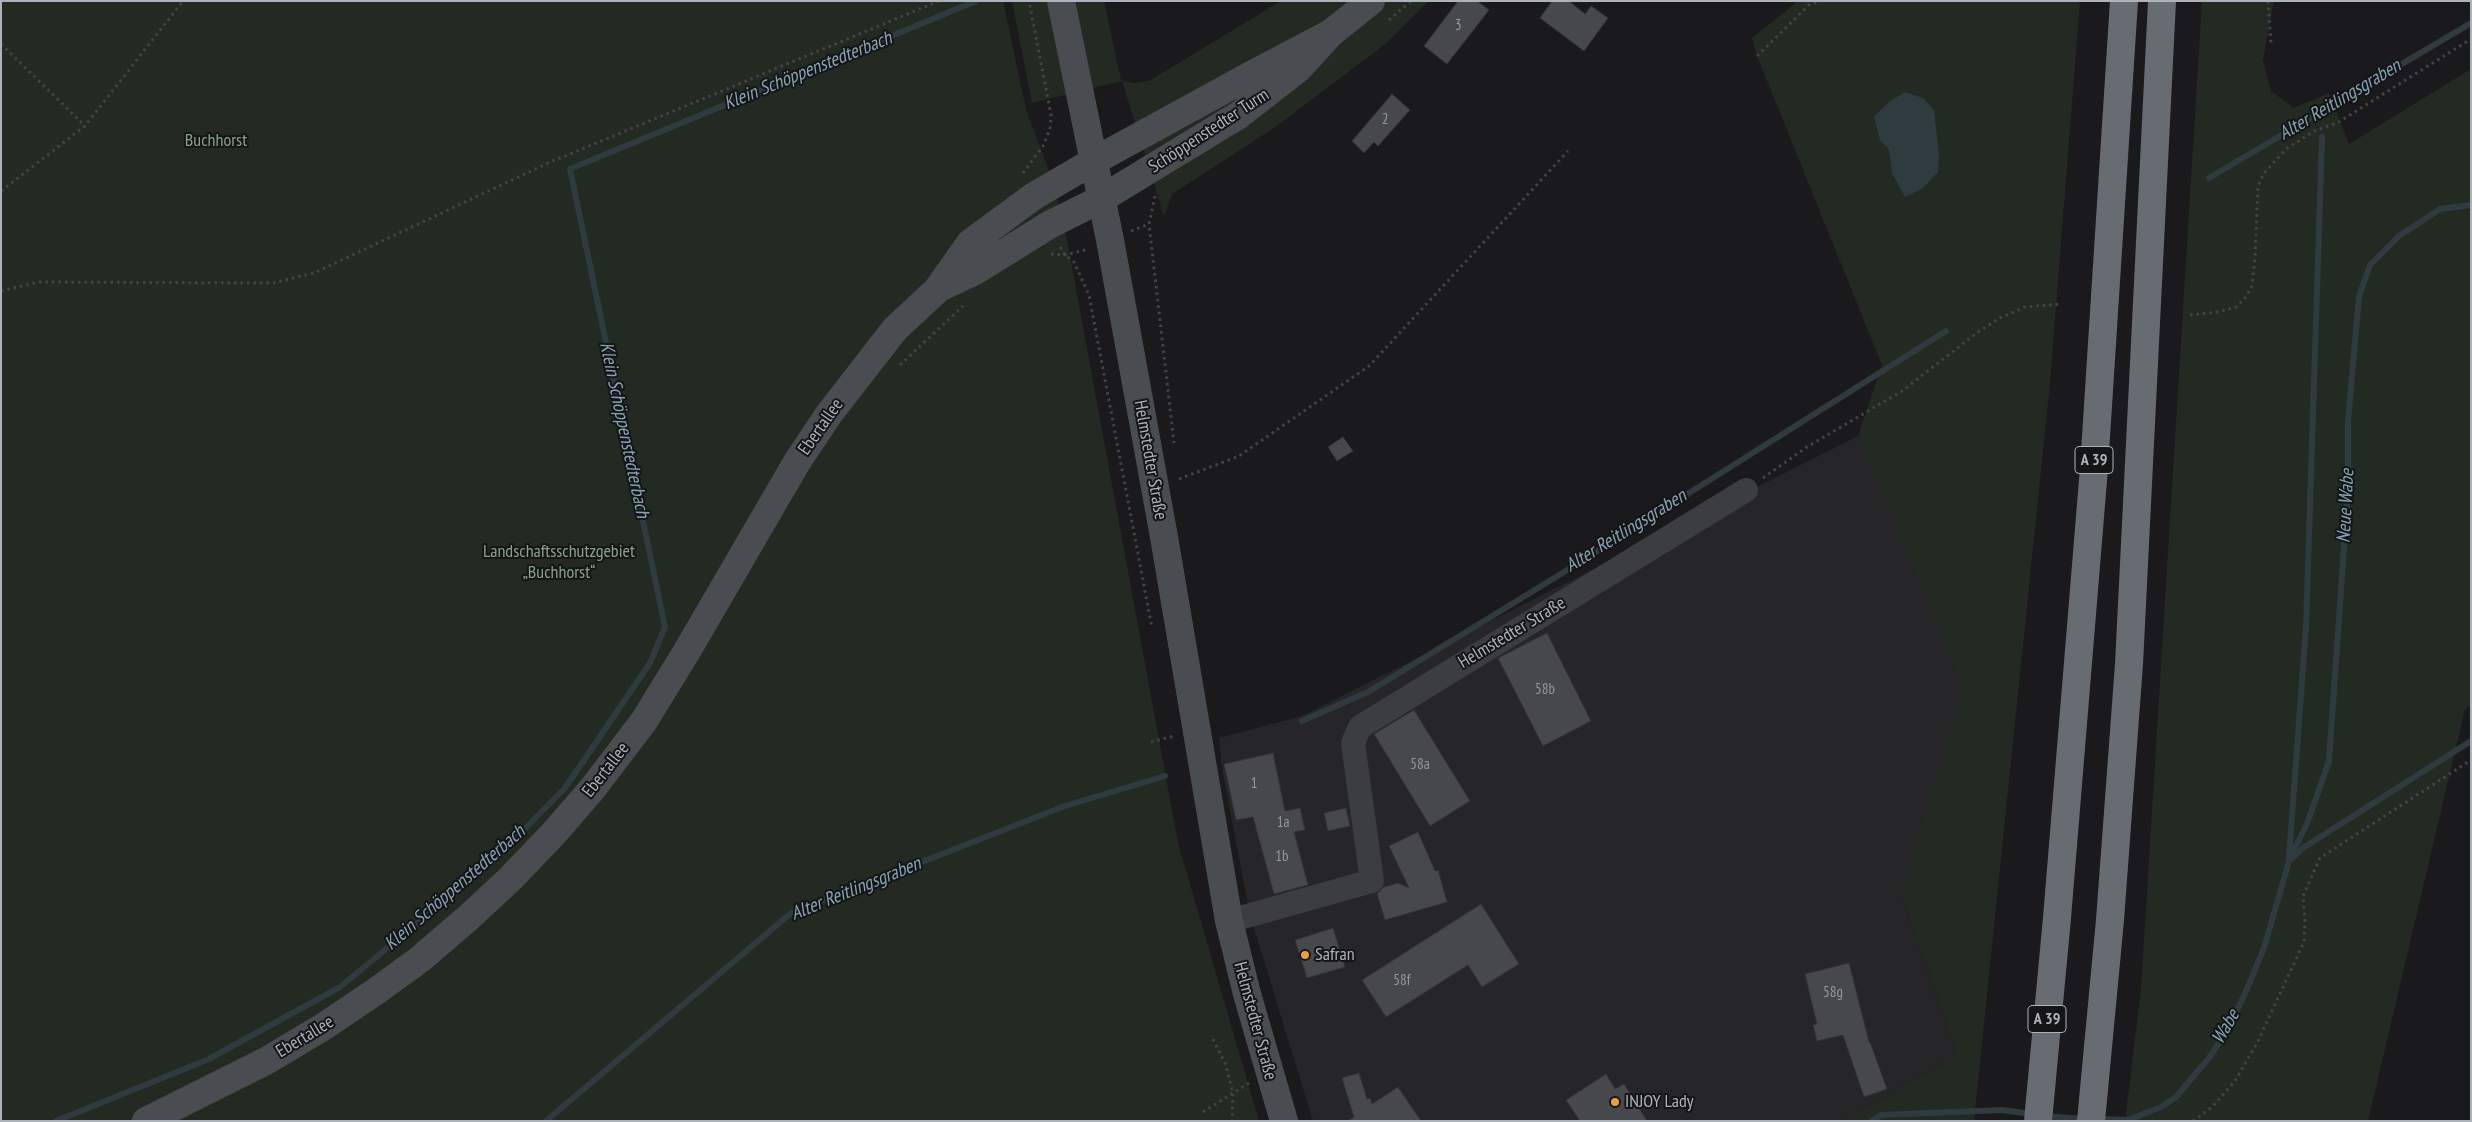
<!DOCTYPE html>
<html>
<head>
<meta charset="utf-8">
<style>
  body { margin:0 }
  #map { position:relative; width:2472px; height:1122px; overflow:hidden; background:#1a1a1c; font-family:"PT Sans Narrow",sans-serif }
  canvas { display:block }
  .frame { position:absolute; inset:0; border:2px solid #adb3bb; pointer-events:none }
</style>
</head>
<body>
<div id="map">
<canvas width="2472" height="1122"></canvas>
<div class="frame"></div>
</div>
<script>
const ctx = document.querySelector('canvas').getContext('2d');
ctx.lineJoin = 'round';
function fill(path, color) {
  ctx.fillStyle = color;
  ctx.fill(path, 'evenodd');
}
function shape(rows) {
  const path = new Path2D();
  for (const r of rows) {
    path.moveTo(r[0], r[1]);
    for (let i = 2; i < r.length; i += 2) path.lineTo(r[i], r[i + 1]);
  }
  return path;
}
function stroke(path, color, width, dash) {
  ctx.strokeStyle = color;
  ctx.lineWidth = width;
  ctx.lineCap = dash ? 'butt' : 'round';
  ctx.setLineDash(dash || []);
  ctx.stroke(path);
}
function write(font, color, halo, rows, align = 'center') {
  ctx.font = font + ' "PT Sans Narrow",sans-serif';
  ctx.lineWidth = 4;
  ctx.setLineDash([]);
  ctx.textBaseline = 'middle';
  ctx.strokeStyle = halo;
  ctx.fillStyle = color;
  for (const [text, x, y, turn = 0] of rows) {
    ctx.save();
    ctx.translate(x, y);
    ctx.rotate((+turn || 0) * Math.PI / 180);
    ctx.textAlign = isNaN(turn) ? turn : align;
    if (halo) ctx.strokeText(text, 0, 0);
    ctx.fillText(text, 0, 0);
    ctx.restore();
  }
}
fill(shape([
  [1858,436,1914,531,1980,666,1901,893,1957,1055,1844,1121,1313,1121,1250,915,1222,769,1219,738,1302,716]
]), '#262629');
fill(shape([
  [1,1,1003,1,1026,109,1051,176,1065,229,1178,843,1259,1121,1,1121],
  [1012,1,1104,1,1121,80,1134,83,1149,81,1281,1,1429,1,1384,45,1274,128,1172,194,1164,216,1122,81,1032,103],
  [1798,1,2080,1,2050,383,1974,1121,1844,1121,1957,1055,1901,893,1963,688,1858,436,1882,365,1757,56,1752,38],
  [2202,1,2274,1,2263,60,2271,91,2294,108,2329,93,2349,144,2471,69,2471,705,2465,709,2368,1121,2125,1121,2141,989]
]), '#222a22');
fill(shape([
  [1905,92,1923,98,1934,110,1939,155,1938,172,1923,188,1905,197,1892,173,1889,150,1880,140,1874,117,1890,101]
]), '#303b40');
stroke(shape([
  [2209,178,2471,23],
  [1302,721,1368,692,1556,577,1946,331],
  [2291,856,2307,824,2329,761,2348,490,2348,421,2359,296,2370,265,2399,236,2440,209,2471,205],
  [2289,857,2306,627,2322,137],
  [2044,1116,2084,1119],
  [2099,1119,2128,1120,2161,1107,2176,1097,2209,1058,2228,1029,2247,989,2264,948,2289,861,2303,848,2471,741],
  [56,1121,209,1059,340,987,493,861,565,788,650,663,665,627,570,169,976,1],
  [546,1121,791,913,1065,806,1165,776],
  [1872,1121,1881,1115,2003,1110,2031,1114]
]), '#303b40', 6);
const building = shape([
  [1458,1,1477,1,1489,10,1447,64,1424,46,1458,1],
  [1552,1,1569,1,1585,14,1591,6,1608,18,1584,51,1540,18,1552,1],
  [1392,94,1410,110,1378,146,1374,142,1364,153,1352,141,1392,94],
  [1343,437,1353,451,1337,461,1328,447,1343,437],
  [1547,633,1591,721,1543,746,1498,658,1547,633],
  [1414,710,1470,801,1430,826,1374,734,1414,710],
  [1273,753,1285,811,1300,808,1305,830,1294,832,1308,885,1274,894,1253,817,1236,820,1224,764,1273,753],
  [1346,808,1350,826,1328,831,1324,813,1346,808],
  [1418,832,1435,871,1438,870,1447,902,1385,920,1377,894,1384,887,1398,883,1409,888,1389,846,1418,832],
  [1481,904,1519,964,1482,987,1468,965,1386,1017,1362,980,1481,904],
  [1333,928,1345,967,1307,978,1295,940,1333,928],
  [1849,963,1869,1042,1870,1042,1887,1089,1864,1097,1843,1035,1817,1041,1813,1025,1817,1024,1805,974,1849,963],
  [1359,1073,1367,1099,1370,1098,1372,1104,1398,1087,1421,1121,1347,1121,1354,1117,1342,1078,1359,1073],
  [1606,1074,1615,1089,1624,1084,1647,1121,1580,1121,1566,1100,1606,1074]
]);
fill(building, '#47484c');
stroke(building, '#343438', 1);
stroke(shape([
  [2268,1,2271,44],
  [1389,20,1411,1],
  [1,44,85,126],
  [1757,56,1809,5,1820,1],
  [1023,173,1043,146,1050,129,1051,115,1029,1],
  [1,191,85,126,183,1],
  [1155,196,1149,224,1174,443],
  [1131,231,1149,224],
  [1060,247,1065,255,1074,262,1089,295,1152,628],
  [1051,254,1065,255,1089,249],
  [1,291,39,282,273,283,314,273,548,163,939,1],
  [2190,315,2218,312,2236,307,2246,297,2252,286,2255,257,2258,186,2264,173,2286,149,2314,131,2337,123,2471,39],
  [900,365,963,306],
  [1763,478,1807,447,1902,391,1978,332,2000,318,2025,307,2061,304],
  [1179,479,1239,456,1369,366,1568,151],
  [1151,742,1174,736],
  [1213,1039,1225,1063,1233,1093,1232,1121],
  [1203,1112,1249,1083],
  [2193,1121,2212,1107,2235,1081,2258,1041,2304,942,2305,921,2303,896,2320,858,2471,760]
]), '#414448', 3, [2.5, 4]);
stroke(shape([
  [1229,921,1372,881,1353,743,1360,727,1746,490]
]), '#3b3d41', 24);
stroke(shape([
  [1061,1,1110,240,1164,537,1229,921,1247,994,1284,1121],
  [939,288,975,271,1049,225,1101,199,1239,115,1298,69,1331,33,1371,1],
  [146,1121,266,1061,323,1027,375,992,419,960,468,918,510,879,555,832,593,788,644,721,687,651,797,462,829,414,895,329,937,290,970,243,1034,196,1094,161,1251,75,1331,33]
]), '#494c51', 28);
stroke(shape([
  [2038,1121,2057,918,2094,468,2124,1],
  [2091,1121,2110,920,2129,664,2162,1]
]), '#676b72', 28);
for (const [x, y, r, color] of [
  [1305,955,5,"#ea9f44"],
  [1615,1102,5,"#ea9f44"]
]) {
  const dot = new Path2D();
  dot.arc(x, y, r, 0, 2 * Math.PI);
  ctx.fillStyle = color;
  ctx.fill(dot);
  stroke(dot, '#151517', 2);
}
write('15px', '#94989f', null, [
  ["3",1458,26],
  ["2",1385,120],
  ["58b",1545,690],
  ["58a",1420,765],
  ["1",1254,784],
  ["1a",1283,823],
  ["1b",1282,857],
  ["58f",1402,981],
  ["58g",1833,993]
]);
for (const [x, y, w] of [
  [2094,460,38],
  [2047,1019,38]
]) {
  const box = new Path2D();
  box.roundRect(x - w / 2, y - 13.5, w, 27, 4);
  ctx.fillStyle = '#151517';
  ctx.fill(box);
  stroke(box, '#adb3bb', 1);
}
write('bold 16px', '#adb3bb', null, [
  ["A 39",2094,460],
  ["A 39",2047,1019]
]);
write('18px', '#adb3bb', '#151517', [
  ["Schöppenstedter Turm",1209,131,-33],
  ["Ebertallee",821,427,-55],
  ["Helmstedter Straße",1150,460,80],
  ["Helmstedter Straße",1512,633,-31],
  ["Ebertallee",606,770,-52],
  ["Helmstedter Straße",1255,1021,75],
  ["Ebertallee",305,1037,-31]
]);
write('18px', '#87a585', '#151517', [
  ["Buchhorst",216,141],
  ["Landschaftsschutzgebiet",559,552],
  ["„Buchhorst“",559,573]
]);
write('18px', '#adb3bb', '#151517', [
  ["Safran",1315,955],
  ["INJOY Lady",1625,1102]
], 'left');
write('italic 19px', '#86a4b4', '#151517', [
  ["Klein Schöppenstedterbach",808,71,-22],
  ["Alter Reitlingsgraben",2340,100,-31],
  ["Klein Schöppenstedterbach",624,430,78],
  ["Neue Wabe",2346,506,-87],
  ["Alter Reitlingsgraben",1626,531,-32],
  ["Klein Schöppenstedterbach",455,888,-41],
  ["Alter Reitlingsgraben",856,889,-22],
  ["Wabe",2226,1027,-60]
]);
</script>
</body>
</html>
